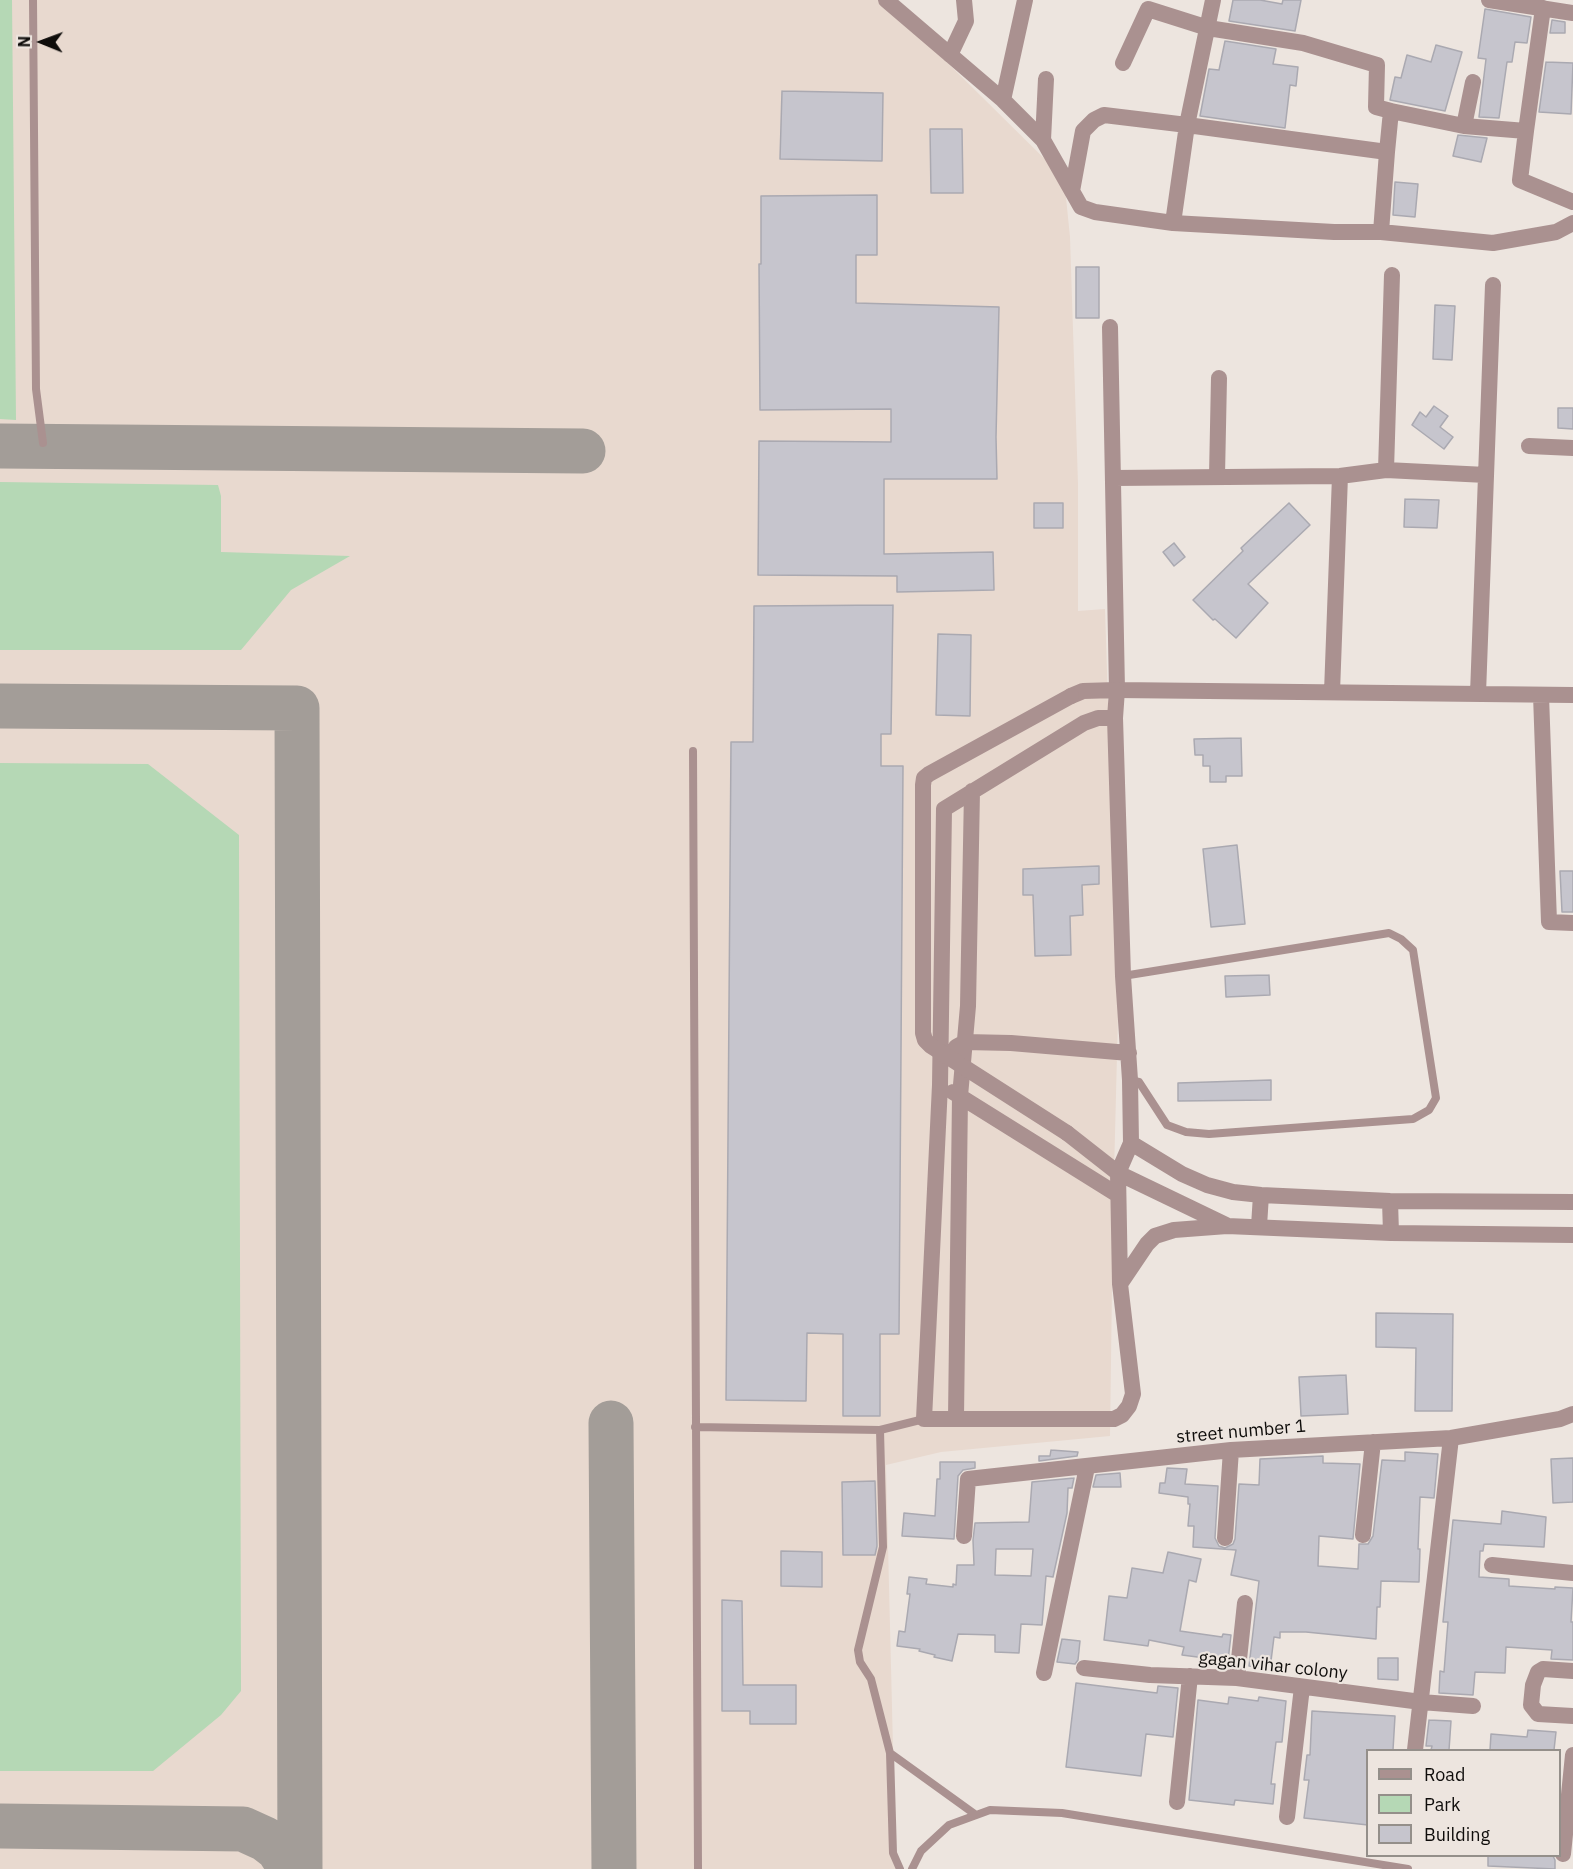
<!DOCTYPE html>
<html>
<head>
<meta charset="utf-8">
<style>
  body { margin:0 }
  #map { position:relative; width:1573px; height:1869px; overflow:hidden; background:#ede5df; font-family:"IBM Plex Sans",sans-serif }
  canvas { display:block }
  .legend { position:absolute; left:1366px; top:1749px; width:195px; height:108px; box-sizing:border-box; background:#ede5df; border:2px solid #948f8a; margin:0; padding:8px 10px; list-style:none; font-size:18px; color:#0f0d0b }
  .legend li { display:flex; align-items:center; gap:12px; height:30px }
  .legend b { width:30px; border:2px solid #948f8a }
  .north { position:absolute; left:12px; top:12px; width:60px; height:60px; -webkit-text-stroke:4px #ede5df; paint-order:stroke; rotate:271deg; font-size:16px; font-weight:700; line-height:24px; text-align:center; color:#0f0d0b }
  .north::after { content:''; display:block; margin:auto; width:21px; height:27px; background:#0f0d0b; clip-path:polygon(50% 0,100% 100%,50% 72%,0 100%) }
</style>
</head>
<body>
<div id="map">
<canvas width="1573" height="1869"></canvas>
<ul class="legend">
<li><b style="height:8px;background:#aa9190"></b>Road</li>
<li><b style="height:16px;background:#b5d8b5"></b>Park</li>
<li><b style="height:16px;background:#c6c5cd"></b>Building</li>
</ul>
<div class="north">N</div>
</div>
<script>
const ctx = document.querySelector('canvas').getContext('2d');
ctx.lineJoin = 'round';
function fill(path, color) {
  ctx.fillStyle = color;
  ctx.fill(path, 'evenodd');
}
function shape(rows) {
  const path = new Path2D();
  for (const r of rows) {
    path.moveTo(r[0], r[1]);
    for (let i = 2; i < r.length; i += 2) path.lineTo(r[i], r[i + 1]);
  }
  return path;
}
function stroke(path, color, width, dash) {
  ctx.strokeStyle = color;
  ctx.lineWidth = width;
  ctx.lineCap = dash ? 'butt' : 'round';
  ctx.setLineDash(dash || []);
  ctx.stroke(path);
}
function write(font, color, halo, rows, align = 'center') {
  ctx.font = font + ' "IBM Plex Sans",sans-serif';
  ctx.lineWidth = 4.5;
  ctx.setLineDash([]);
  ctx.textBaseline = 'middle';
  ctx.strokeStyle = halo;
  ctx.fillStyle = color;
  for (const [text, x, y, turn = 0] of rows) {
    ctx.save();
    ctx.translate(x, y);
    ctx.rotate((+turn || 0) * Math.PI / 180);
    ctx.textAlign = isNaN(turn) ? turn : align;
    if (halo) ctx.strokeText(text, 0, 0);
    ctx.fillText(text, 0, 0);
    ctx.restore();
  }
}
fill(shape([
  [0,0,880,0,898,14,1064,178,1070,237,1078,484,1078,611,1105,609,1118,1016,1113,1212,1110,1436,941,1452,886,1465,896,1869,0,1869]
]), '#e8d9cf');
fill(shape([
  [0,0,12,0,16,420,0,419],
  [0,482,218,485,221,496,221,552,350,556,291,590,241,650,0,650],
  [0,763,148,764,239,835,241,1691,221,1715,153,1771,0,1771]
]), '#b5d8b5');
stroke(shape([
  [0,446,583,451],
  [0,706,297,708,300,1869],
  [611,1423,614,1869],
  [0,1826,243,1829,265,1839,278,1849,291,1869]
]), '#a39d98', 45);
const building = shape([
  [1233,0,1260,0,1282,4,1283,0,1301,0,1295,31,1229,21,1233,0],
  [1485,9,1531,17,1527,43,1515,42,1512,62,1507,62,1499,118,1479,117,1486,59,1478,58,1485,9],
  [1552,20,1565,22,1565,33,1550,33,1552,20],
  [1225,41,1276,49,1273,64,1298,67,1296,86,1290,85,1285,128,1200,116,1209,69,1219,70,1225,41],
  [1436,45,1462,52,1445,111,1390,100,1395,77,1401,78,1407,55,1431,62,1436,45],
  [1546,62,1573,63,1571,114,1539,112,1546,62],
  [782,91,883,93,882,161,780,159,782,91],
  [930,129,962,129,963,193,931,193,930,129],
  [1458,135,1487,138,1481,162,1453,156,1458,135],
  [1395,182,1418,184,1415,217,1393,215,1395,182],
  [877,195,877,255,856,255,856,303,999,307,996,437,997,479,884,479,884,554,993,552,994,590,897,592,897,576,758,575,759,441,891,442,891,409,760,410,759,264,761,264,761,196,877,195],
  [1076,267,1099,267,1099,318,1076,318,1076,267],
  [1435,305,1455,306,1452,360,1433,359,1435,305],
  [1434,406,1448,416,1440,427,1453,437,1444,449,1412,425,1420,412,1426,417,1434,406],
  [1558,408,1573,408,1573,429,1558,428,1558,408],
  [1405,499,1439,500,1437,528,1404,527,1405,499],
  [1034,503,1063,503,1063,528,1034,528,1034,503],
  [1289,503,1310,525,1248,584,1268,603,1236,638,1215,619,1213,620,1193,600,1243,551,1241,548,1289,503],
  [1174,543,1185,557,1174,566,1163,552,1174,543],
  [893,605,891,734,881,734,881,766,903,766,899,1334,880,1334,880,1416,843,1416,843,1334,807,1333,806,1401,726,1400,731,742,753,742,754,606,893,605],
  [938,634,971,635,970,716,936,715,938,634],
  [1241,738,1242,776,1226,776,1226,782,1210,782,1210,766,1203,766,1203,755,1195,755,1194,739,1241,738],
  [1237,845,1245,924,1211,927,1203,849,1237,845],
  [1099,866,1099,884,1082,885,1083,915,1070,916,1071,955,1035,956,1033,895,1023,895,1023,869,1099,866],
  [1560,871,1573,871,1573,912,1562,912,1560,871],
  [1269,975,1270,995,1226,997,1225,976,1269,975],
  [1271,1080,1271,1100,1178,1101,1178,1083,1271,1080],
  [1376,1313,1453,1314,1452,1411,1415,1411,1416,1348,1376,1347,1376,1313],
  [1346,1375,1348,1414,1301,1416,1299,1377,1346,1375],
  [1051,1450,1078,1452,1077,1456,1039,1461,1039,1456,1050,1456,1051,1450],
  [1405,1452,1438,1454,1434,1498,1420,1497,1418,1549,1420,1549,1419,1582,1381,1581,1380,1607,1377,1607,1376,1639,1306,1632,1280,1632,1280,1638,1274,1637,1270,1669,1249,1666,1259,1581,1231,1575,1236,1550,1193,1547,1194,1526,1188,1526,1190,1504,1188,1504,1188,1497,1159,1493,1160,1483,1165,1483,1167,1468,1187,1469,1185,1484,1218,1486,1215,1538,1219,1546,1225,1548,1233,1544,1235,1539,1239,1484,1259,1485,1260,1459,1323,1456,1323,1463,1360,1464,1353,1539,1319,1536,1318,1566,1358,1569,1359,1544,1368,1544,1373,1536,1382,1460,1405,1461,1405,1452],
  [1573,1458,1573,1502,1553,1503,1551,1459,1573,1458],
  [940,1462,975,1462,975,1468,963,1470,958,1476,954,1539,902,1536,904,1513,935,1516,937,1479,940,1479,940,1462],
  [1120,1473,1121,1487,1093,1487,1096,1475,1120,1473],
  [1074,1478,1072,1488,1068,1488,1067,1513,1053,1577,1046,1576,1042,1625,1021,1624,1019,1653,995,1652,995,1635,958,1634,952,1661,934,1657,935,1655,919,1651,920,1649,897,1646,899,1631,905,1632,910,1594,907,1594,909,1577,927,1579,926,1584,953,1587,953,1584,956,1585,957,1565,974,1565,973,1540,975,1523,1029,1522,1032,1482,1074,1478],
  [996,1549,1033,1549,1031,1576,995,1575,996,1549],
  [875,1481,877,1546,875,1555,843,1555,842,1482,875,1481],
  [1502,1511,1546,1517,1544,1547,1484,1544,1483,1551,1480,1551,1479,1577,1509,1579,1509,1586,1555,1589,1555,1587,1573,1588,1571,1622,1573,1622,1573,1660,1551,1659,1552,1650,1506,1647,1505,1673,1475,1672,1473,1695,1439,1693,1440,1671,1444,1672,1448,1622,1443,1622,1453,1520,1501,1524,1502,1511],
  [781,1551,822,1552,822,1587,781,1586,781,1551],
  [1168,1552,1201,1559,1196,1582,1189,1580,1180,1631,1222,1637,1223,1634,1231,1635,1228,1661,1182,1655,1184,1647,1149,1640,1148,1646,1104,1640,1109,1596,1127,1598,1132,1568,1163,1573,1168,1552],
  [722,1600,742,1601,743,1685,796,1685,796,1724,750,1724,750,1711,722,1711,722,1600],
  [1062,1639,1080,1641,1078,1660,1075,1664,1057,1662,1062,1639],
  [1378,1658,1398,1658,1398,1680,1378,1679,1378,1658],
  [1076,1683,1157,1693,1158,1686,1178,1688,1173,1737,1146,1734,1141,1776,1066,1767,1076,1683],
  [1229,1697,1258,1701,1259,1697,1286,1701,1282,1742,1276,1742,1271,1784,1275,1784,1273,1804,1235,1800,1234,1805,1189,1800,1198,1700,1228,1704,1229,1697],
  [1312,1711,1395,1716,1393,1750,1368,1750,1368,1825,1304,1818,1309,1780,1304,1780,1307,1755,1310,1755,1312,1711],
  [1429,1720,1451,1721,1449,1750,1431,1750,1432,1746,1426,1746,1429,1720],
  [1528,1730,1556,1732,1554,1750,1490,1750,1491,1734,1527,1737,1528,1730],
  [1488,1856,1553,1856,1555,1860,1555,1869,1488,1866,1488,1856]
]);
fill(building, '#c6c5cd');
stroke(building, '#aaa9b1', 1.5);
stroke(shape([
  [33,0,36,389,43,443],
  [693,751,698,1869],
  [1123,976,1389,933,1401,939,1413,950,1436,1098,1429,1110,1413,1119,1209,1134,1186,1132,1167,1125,1139,1082,1130,1080],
  [695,1427,880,1430,924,1419],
  [880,1430,883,1547,858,1650,860,1662,871,1679,890,1753],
  [900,1869,893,1853,890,1753,976,1815],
  [912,1869,921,1851,949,1825,990,1810,1062,1813,1408,1869]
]), '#aa9190', 8);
stroke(shape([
  [886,0,1003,100,1043,140,1081,207,1095,212,1173,223,1334,232,1381,232,1493,243,1556,232,1573,223],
  [1489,0,1573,13],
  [950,55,966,21,964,0],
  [1123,63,1148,9,1208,28,1303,43,1377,65,1376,107,1391,111,1387,152],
  [1003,100,1025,0],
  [1391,111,1464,126,1526,131,1520,180,1573,202],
  [1464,126,1473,82],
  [1526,131,1543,8],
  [1043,140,1046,79],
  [1072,191,1083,131,1094,120,1104,115,1187,125,1387,152,1381,232],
  [1173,223,1187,125,1213,0],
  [1110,327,1117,690,1573,695],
  [1529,446,1573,448],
  [1386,470,1392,275],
  [1217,476,1219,378],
  [1114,478,1340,476,1386,470,1486,475],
  [1332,692,1340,476],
  [1478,694,1493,285],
  [1541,695,1549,922,1573,923],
  [1363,1535,1373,1442],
  [964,1536,968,1479,1231,1450,1451,1438,1560,1419,1573,1414],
  [1225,1538,1231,1450],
  [1492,1565,1573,1573],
  [1084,1668,1150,1675,1237,1678,1421,1702,1473,1706],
  [1573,1671,1543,1669,1538,1672,1533,1685,1531,1705,1538,1714,1573,1716],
  [1044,1673,1087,1467],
  [1237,1678,1245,1603],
  [1415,1750,1451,1438],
  [1177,1802,1190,1676],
  [1287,1817,1302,1687],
  [1563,1854,1573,1755]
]), '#aa9190', 16);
stroke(shape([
  [1071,696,1083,691,1117,690,1115,718,1123,976,1130,1080,1131,1143,1118,1173,1120,1284,1133,1394,1129,1406,1122,1415,1114,1419,924,1419,940,1085,944,809,1084,723,1098,718,1115,718],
  [956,1047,965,1042,1011,1043,1129,1053],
  [953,1092,1118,1195],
  [1067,1133,1118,1173,1226,1225],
  [1131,1143,1182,1174,1207,1185,1233,1192,1261,1195,1390,1201,1573,1202],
  [1390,1201,1391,1233],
  [1259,1226,1261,1195],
  [1120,1284,1147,1244,1155,1236,1174,1230,1227,1226,1391,1233,1573,1235],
  [956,1418,960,1096,968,1006,972,791]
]), '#aa9190', 16);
stroke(shape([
  [1067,1133,931,1046,925,1040,923,1033,923,785,924,778,929,774,1071,696]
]), '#aa9190', 16);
write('18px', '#0f0d0b', '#ede5df', [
  ["street number 1",1241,1432,-5],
  ["gagan vihar colony",1273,1666,6]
]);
</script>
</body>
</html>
